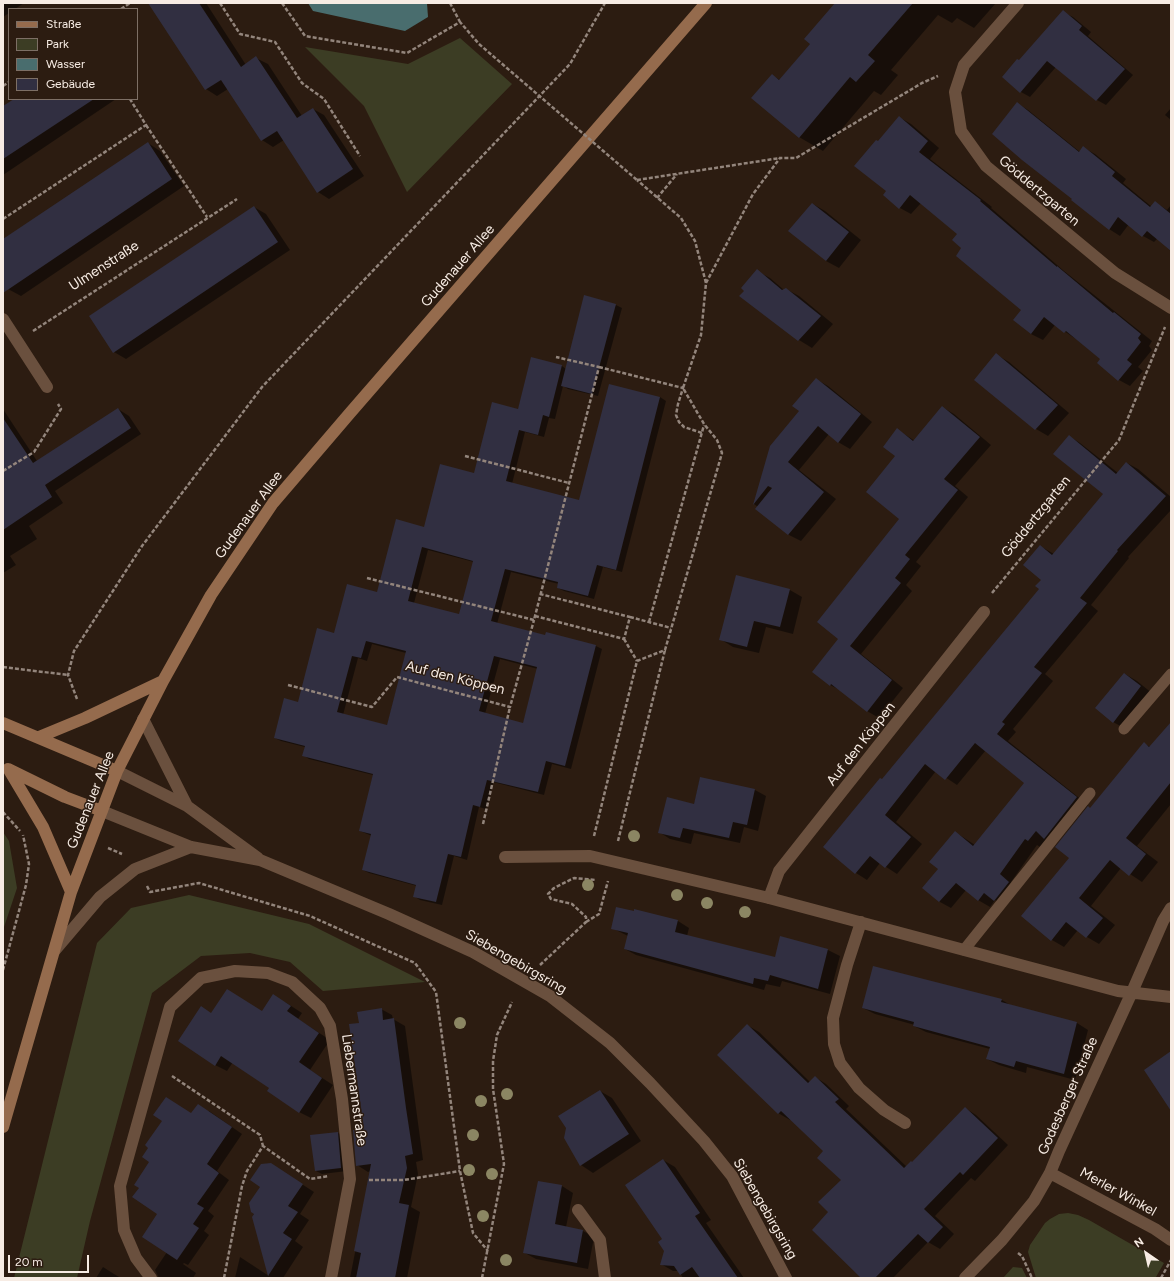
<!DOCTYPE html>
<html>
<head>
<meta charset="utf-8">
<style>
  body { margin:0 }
  #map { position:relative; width:1174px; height:1281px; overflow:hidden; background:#2c1c11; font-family:Figtree,sans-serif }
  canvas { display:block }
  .frame { position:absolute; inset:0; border:4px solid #f7ece4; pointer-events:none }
  .legend { position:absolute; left:8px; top:8px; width:130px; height:92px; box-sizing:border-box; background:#2c1c11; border:1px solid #7d6f65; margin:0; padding:5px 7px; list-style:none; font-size:12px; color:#f7ece4 }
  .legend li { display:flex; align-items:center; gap:8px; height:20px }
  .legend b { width:20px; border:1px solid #7d6f65 }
  .north { position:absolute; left:1126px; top:1233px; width:40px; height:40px; -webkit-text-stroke:3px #2c1c11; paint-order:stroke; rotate:326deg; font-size:11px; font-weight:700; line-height:16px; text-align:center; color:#f7ece4 }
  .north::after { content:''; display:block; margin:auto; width:14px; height:18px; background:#f7ece4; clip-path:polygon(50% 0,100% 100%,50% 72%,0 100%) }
  .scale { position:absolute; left:8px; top:1255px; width:81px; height:18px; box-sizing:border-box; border:2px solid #f7ece4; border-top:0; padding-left:5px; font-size:12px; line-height:14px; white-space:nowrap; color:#f7ece4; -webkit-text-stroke:3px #2c1c11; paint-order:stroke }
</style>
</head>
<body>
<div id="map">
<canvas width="1174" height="1281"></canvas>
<div class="frame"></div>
<ul class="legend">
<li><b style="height:5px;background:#956b4d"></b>Straße</li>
<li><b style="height:11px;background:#3c3d24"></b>Park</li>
<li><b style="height:11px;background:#496d6e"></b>Wasser</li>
<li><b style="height:11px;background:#312f41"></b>Gebäude</li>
</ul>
<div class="north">N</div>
<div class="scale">20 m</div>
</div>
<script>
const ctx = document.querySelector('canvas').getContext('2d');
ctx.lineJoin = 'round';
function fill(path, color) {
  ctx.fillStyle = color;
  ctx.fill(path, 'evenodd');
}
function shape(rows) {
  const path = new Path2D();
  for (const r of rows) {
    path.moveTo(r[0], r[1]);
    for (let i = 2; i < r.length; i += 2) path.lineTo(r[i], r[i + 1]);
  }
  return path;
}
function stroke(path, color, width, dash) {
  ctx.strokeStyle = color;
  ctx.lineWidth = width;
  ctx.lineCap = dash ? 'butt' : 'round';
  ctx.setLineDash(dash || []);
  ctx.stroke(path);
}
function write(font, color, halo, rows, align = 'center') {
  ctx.font = font + ' Figtree,sans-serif';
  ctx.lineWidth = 3;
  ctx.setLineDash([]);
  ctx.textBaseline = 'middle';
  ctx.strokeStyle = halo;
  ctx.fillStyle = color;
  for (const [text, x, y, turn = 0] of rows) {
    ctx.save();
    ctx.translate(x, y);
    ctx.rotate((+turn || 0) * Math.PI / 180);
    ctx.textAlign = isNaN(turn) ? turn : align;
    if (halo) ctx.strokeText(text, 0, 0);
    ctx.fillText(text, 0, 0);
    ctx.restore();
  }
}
fill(shape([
  [460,38,512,84,407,192,364,106,305,47,408,64],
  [3,832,9,841,17,888,3,930],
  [189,895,309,924,425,982,323,991,290,962,250,953,201,956,152,993,90,1221,77,1278,14,1278,97,943,131,908],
  [1068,1213,1078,1215,1089,1220,1164,1263,1156,1277,1036,1278,1028,1252,1030,1245,1045,1223,1050,1219,1059,1214],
  [1013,1267,1022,1268,1027,1278,1003,1278]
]), '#3c3d24');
fill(shape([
  [308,3,427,3,428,17,405,31,313,11]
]), '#496d6e');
fill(shape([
  [3,3,24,3,15,9,9,9,9,13,3,17],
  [160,3,206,3,246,65,256,58,268,64,302,116,313,109,324,115,364,176,329,199,318,192,284,140,273,147,262,140,228,89,217,96,206,89],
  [836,3,996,3,974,28,957,18,952,23,938,15,891,70,898,75,881,95,874,91,823,151,799,137,772,75,780,80,811,43],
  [1063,12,1073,17,1091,32,1088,36,1133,75,1106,105,1097,100,1056,67,1030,97,1021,92,1020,61],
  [15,99,116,99,3,175,3,107],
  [1017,103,1028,110,1080,152,1084,148,1095,154,1126,179,1123,183,1152,207,1155,202,1167,210,1171,205,1171,250,1158,238,1154,242,1143,236,1129,224,1120,236,1109,229],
  [1171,108,1171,120,1165,115],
  [899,117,911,124,939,148,930,159,992,207,991,208,1064,271,1152,341,1149,346,1152,350,1138,367,1143,371,1130,386,1119,380,1101,359,1076,339,1055,325,1043,340,1031,334,1023,310,963,248,958,234,921,203,911,214,900,208,888,191,879,143],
  [148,143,160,151,184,186,21,296,8,289,3,281,3,240],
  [813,204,825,211,861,240,839,268,826,261],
  [254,207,266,214,290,250,126,359,114,352],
  [757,271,770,278,784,290,786,289,799,296,833,324,812,348,799,340,740,296,746,291],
  [616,305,622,308,598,396,568,389,563,386,555,419,549,418,544,437,525,432,512,484,580,501,660,397,666,401,622,572,603,567,594,599,564,591,558,588,559,584,511,572,497,624,546,636,547,633,596,646,602,649,571,769,552,764,544,795,493,782,486,809,479,807,467,860,454,856,442,905,420,900,414,896,417,886,369,873,363,870,372,836,360,831,373,775,309,759,303,755,305,747,281,741,275,738,298,703,335,634,377,593,424,528,475,474,518,410,532,359,562,366,566,369],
  [428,550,474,562,460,615,414,603],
  [372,644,406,653,387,726,343,715,358,658,367,661],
  [500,659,538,669,523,724,485,714],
  [997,355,1009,362,1069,413,1048,436,1036,429],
  [816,379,828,386,872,422,850,449,838,442,829,434,799,470,836,499,801,541,789,535,757,508,758,507,754,504,771,446,800,411],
  [942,407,954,414,991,445,955,486,968,497,916,562,921,566,906,585,912,591,861,654,903,688,879,718,867,711,842,691,830,685,839,639,901,519,896,456,898,430,915,441],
  [3,409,37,461,118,409,129,416,141,434,55,491,63,503,29,526,37,539,10,556,16,565,3,573],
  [1069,436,1080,443,1118,473,1127,463,1138,469,1171,497,1171,510,1128,557,1129,558,1091,605,1098,611,1045,674,1053,681,1013,729,1016,732,1008,741,1088,805,1056,844,1047,839,1040,847,1037,845,1011,882,1020,889,1006,906,995,900,990,907,978,900,966,890,951,908,940,902,923,888,939,869,955,832,975,845,1026,782,986,750,957,785,936,771,896,822,922,844,897,874,880,863,867,880,856,873,882,781,1040,589,1042,580,1040,546,1054,554,1104,494],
  [790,590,802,597,793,634,766,627,759,653,733,647,720,639],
  [1125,674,1137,681,1153,694,1126,729,1113,722],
  [1171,723,1171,804,1137,846,1158,862,1142,882,1121,868,1091,906,1115,925,1099,944,1087,937,1078,930,1064,947,1052,940,1070,858,1090,809,1144,744,1151,747],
  [700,778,755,790,766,796,758,831,744,827,740,843,694,833,691,844,670,839,659,832,694,805],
  [635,910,678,921,689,928,687,936,775,959,781,938,828,950,840,956,830,994,782,981,780,987,766,984,764,990,636,955,625,949,628,936,612,928,634,912],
  [874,967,1002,1000,1012,1006,1077,1023,1088,1030,1075,1080,1027,1067,1026,1073,999,1065,987,1059,990,1049,926,1032,914,1026,915,1025,875,1014,863,1008],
  [285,1002,302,1013,298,1019,330,1040,310,1070,333,1085,311,1118,299,1112,270,1087,233,1062,227,1071,215,1065,211,1013,263,1012],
  [381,1009,392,1015,393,1019,405,1026,423,1160,416,1162,418,1174,411,1207,420,1212,407,1278,350,1278,371,1171,368,1172,357,1165,365,1129,360,1024],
  [747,1025,759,1032,810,1082,815,1077,826,1084,849,1106,846,1109,907,1167,913,1163,965,1108,976,1115,1008,1145,975,1181,971,1178,935,1216,954,1234,940,1249,928,1242,893,1278,863,1278,830,1212,842,1180,824,1151,791,1119,790,1120,778,1113],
  [600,1091,612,1098,641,1141,593,1173,581,1165],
  [209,1111,242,1134,217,1171,229,1180,208,1211,214,1216,204,1231,209,1235,188,1265,184,1263,183,1264,196,1273,193,1278,159,1278,155,1270,167,1252,159,1213,192,1114],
  [338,1133,344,1136,347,1171,322,1174,316,1171],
  [663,1160,675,1167,711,1220,706,1223,744,1278,683,1278,679,1271,673,1271,661,1264,665,1251,663,1240],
  [271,1164,314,1192,300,1214,309,1220,295,1241,303,1247,283,1278,235,1278,240,1257,269,1276,253,1217,261,1187],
  [562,1186,573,1193,566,1227,583,1231,594,1237,588,1269,536,1259,525,1253],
  [103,1267,114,1274,121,1278,96,1278]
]), '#0007');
fill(shape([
  [148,3,199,3,241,67,256,56,297,118,313,108,353,169,317,193,277,131,261,141,221,80,205,90],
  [835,3,913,3,868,55,875,61,856,82,850,77,799,138,751,98,772,74,779,80,810,44,804,39],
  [1063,10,1082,26,1079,30,1125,69,1096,101,1047,61,1020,93,1002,77,1017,59,1019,60],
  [14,99,94,99,3,159,3,106],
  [1017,102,1079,152,1083,146,1093,154,1115,172,1112,176,1150,207,1155,201,1171,214,1171,251,1147,231,1142,237,1118,217,1109,230,1071,200,1072,199,1022,160,992,134],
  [899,116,928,141,919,152,981,200,980,201,1057,267,1057,266,1113,313,1114,312,1141,334,1138,338,1141,342,1127,360,1132,364,1118,381,1097,363,1100,359,1066,331,1064,333,1044,317,1031,334,1013,320,1021,310,956,256,961,248,952,240,957,234,910,195,899,209,883,195,886,191,854,166,876,140,878,141],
  [148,142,172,179,3,293,3,239],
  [812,203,849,232,826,261,788,231],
  [254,206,278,242,113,353,89,316],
  [757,269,782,290,786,288,821,316,798,341,739,296,744,291,741,288],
  [584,295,616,304,592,394,561,386],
  [996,353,1058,405,1035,430,974,380],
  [531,357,562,365,549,417,543,415,538,435,519,430,506,481,579,500,609,384,660,397,616,570,597,565,588,596,557,588,558,582,505,569,491,621,545,635,546,632,596,645,565,766,546,761,538,792,487,780,480,807,473,805,461,857,448,854,436,902,413,897,416,885,362,870,371,834,359,831,373,774,302,756,305,746,274,738,284,698,298,702,317,628,334,633,347,584,377,592,396,519,424,527,440,464,474,473,492,402,518,409],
  [422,547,473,561,459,614,408,601],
  [366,641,406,651,387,725,337,712,352,656,361,658],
  [494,656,537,667,523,723,479,711],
  [816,378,861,414,838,443,818,426,788,462,824,492,788,535,755,509,772,488,768,486,753,505,770,446,799,411,792,406],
  [942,406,980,437,944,479,958,490,905,555,910,559,895,578,901,583,850,646,892,680,867,712,831,684,830,686,812,672,838,639,817,622,899,519,866,492,895,456,883,447,897,428,913,441],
  [118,408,131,428,45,485,52,497,3,530,3,418,33,463],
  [1069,435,1116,474,1126,462,1166,496,1117,550,1118,551,1080,598,1087,603,1034,667,1042,673,1002,722,1005,724,997,734,1077,797,1044,839,1036,831,1028,841,1025,839,1000,874,1009,882,994,901,984,893,978,901,956,883,939,902,922,888,938,869,929,862,955,831,973,846,1024,783,975,743,945,780,925,764,885,815,911,837,885,868,870,856,855,874,823,847,880,778,882,779,1039,589,1035,586,1041,580,1023,565,1040,545,1052,555,1103,494,1053,454],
  [736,575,790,589,780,627,754,621,747,647,719,640],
  [1124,673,1141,686,1113,723,1095,708],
  [1171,722,1171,782,1126,838,1146,854,1129,876,1110,860,1079,898,1103,918,1086,938,1066,922,1051,941,1021,916,1069,858,1055,847,1088,806,1090,808,1144,742,1149,747],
  [700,777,755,789,747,825,733,822,729,838,683,828,680,838,658,833,667,797,694,804],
  [616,907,634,911,634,909,678,920,675,932,775,957,780,936,828,949,818,989,770,975,768,981,754,978,753,984,624,949,628,933,611,929],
  [873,966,1002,999,1001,1002,1077,1022,1064,1074,1016,1061,1014,1067,986,1059,990,1047,913,1026,914,1022,862,1008],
  [227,989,262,1011,273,994,291,1006,287,1011,319,1033,299,1062,322,1078,299,1113,267,1091,269,1088,221,1056,215,1066,178,1041,201,1006,211,1013],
  [382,1008,383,1020,394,1018,406,1108,413,1154,405,1156,407,1168,399,1203,409,1205,395,1278,356,1278,361,1253,354,1251,371,1164,356,1166,353,1130,364,1128,349,1024,359,1023,357,1012],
  [747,1024,808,1083,815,1076,839,1099,835,1102,904,1168,911,1161,912,1162,965,1107,998,1138,963,1175,960,1172,924,1209,943,1227,928,1243,918,1234,875,1278,861,1278,812,1230,828,1212,818,1202,841,1180,817,1158,823,1151,781,1111,778,1114,717,1055],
  [1171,1051,1171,1111,1144,1070],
  [600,1090,629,1134,580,1166,564,1138,566,1128,558,1116],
  [166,1097,191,1113,198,1104,232,1127,207,1164,219,1173,197,1204,204,1208,193,1224,199,1228,177,1260,142,1237,157,1214,132,1197,139,1188,134,1185,149,1162,142,1157,148,1148,145,1145,162,1121,153,1115],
  [338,1132,341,1168,315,1171,310,1135],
  [663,1159,700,1213,695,1216,738,1278,700,1278,692,1267,680,1275,674,1266,660,1265,664,1251,658,1242,662,1239,625,1185],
  [271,1163,303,1184,288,1206,298,1212,283,1233,292,1239,268,1276,252,1217,254,1214,251,1212,249,1203,260,1187,250,1180,261,1164],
  [538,1181,562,1185,555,1224,583,1230,577,1263,523,1253]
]), '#312f41');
stroke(shape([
  [220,3,240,34,275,42,302,83,324,99,360,156],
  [282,3,305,36,407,53,460,22,479,44],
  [450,3,460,22],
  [121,9,130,3],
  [3,86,9,82],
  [146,125,207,217],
  [637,180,780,158],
  [657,198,677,174],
  [3,219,146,125,130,99],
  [706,283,753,194,780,158,796,158,922,83,938,76],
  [33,331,237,199],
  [599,367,683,388,678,404,676,415,679,422,684,427,702,433],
  [465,456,569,483],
  [3,471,34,452,61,409,58,404],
  [367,578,534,620,599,367,556,357],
  [992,593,1119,440,1165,327],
  [535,616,624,639,630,617,540,594],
  [630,617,671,628],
  [649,622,704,425],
  [624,639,637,661],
  [3,667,68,675],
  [288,685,372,707,397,677,510,707,534,620],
  [77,699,68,675,74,651,142,546,262,387,570,64,605,3],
  [3,812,20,831],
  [483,824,510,707],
  [594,836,637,661,665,650,722,453,717,440,704,424,683,388,701,335,706,283,695,241,681,218,637,180],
  [618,841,665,650],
  [108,848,122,854],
  [147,886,150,892,199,883,310,916,415,963,436,992,460,1171,473,1233,488,1251],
  [586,922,599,914,608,881],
  [540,965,586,922,586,917,572,904,551,899,548,894,554,888,574,878,596,880],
  [3,970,26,885,29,864,23,835],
  [172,1076,260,1135,263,1146],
  [369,1180,404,1180,460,1171],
  [1018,1253,1022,1256,1032,1278],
  [224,1278,242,1186,247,1171,263,1146,310,1179,329,1176],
  [482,1278,504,1164,493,1089,493,1061,497,1035,512,1002],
  [1161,1278,1171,1260]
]), '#93857c', 2.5, [4, 2]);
stroke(shape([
  [1124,729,1171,674],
  [964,950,1090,793]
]), '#6a503e', 11);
stroke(shape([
  [1018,3,964,65,955,92,961,131,986,166,1115,273,1171,308],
  [3,319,47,387],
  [505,857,590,856,769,898,1118,991,1171,997],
  [769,898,779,871,984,612],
  [861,922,847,965,833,1018,834,1044,840,1063,859,1088,884,1110,905,1123],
  [1050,1173,1155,1229,1171,1240],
  [578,1210,600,1240,605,1278],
  [151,1278,136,1258,124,1230,120,1186,170,1007,201,978,235,971,268,973,292,982,320,1008,330,1026,342,1099,350,1179,331,1278],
  [965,1278,1002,1240,1034,1201,1050,1173,1059,1151,1132,992,1163,921,1171,908]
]), '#6a503e', 12);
stroke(shape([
  [143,719,187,806],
  [117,771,187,806,258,858],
  [102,811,191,847,260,860,389,914,473,952,550,996,610,1043,650,1083,704,1141,732,1176,786,1278],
  [55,950,100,897,135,869,191,847]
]), '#6a503e', 12);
stroke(shape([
  [3,723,117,771],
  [39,737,85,718,163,681],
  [8,769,65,797,102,811],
  [9,770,43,827,71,892],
  [3,1127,71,892,117,771,163,681,211,595,273,503,350,413,706,3]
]), '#956b4d', 12);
stroke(shape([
  [479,44,637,180]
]), '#93857c', 2.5, [4, 2]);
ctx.fillStyle = '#8b8663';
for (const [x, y] of [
  [634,836],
  [588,885],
  [677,895],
  [707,903],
  [745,912],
  [460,1023],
  [507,1094],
  [481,1101],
  [473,1135],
  [469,1170],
  [492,1174],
  [483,1216],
  [506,1260]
]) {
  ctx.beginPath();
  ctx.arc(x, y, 6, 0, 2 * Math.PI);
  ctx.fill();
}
write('14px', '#f7ece4', '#2c1c11', [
  ["Göddertzgarten",1039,191,40],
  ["Ulmenstraße",104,266,-33],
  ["Gudenauer Allee",458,266,-49],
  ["Gudenauer Allee",249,515,-54],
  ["Göddertzgarten",1036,517,-51],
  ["Auf den Köppen",455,678,14],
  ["Auf den Köppen",861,744,-52],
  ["Gudenauer Allee",91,800,-68],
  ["Siebengebirgsring",516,962,30],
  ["Liebermannstraße",354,1090,82],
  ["Godesberger Straße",1068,1096,-66],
  ["Merler Winkel",1118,1192,29],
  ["Siebengebirgsring",765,1209,60]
]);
</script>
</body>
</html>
